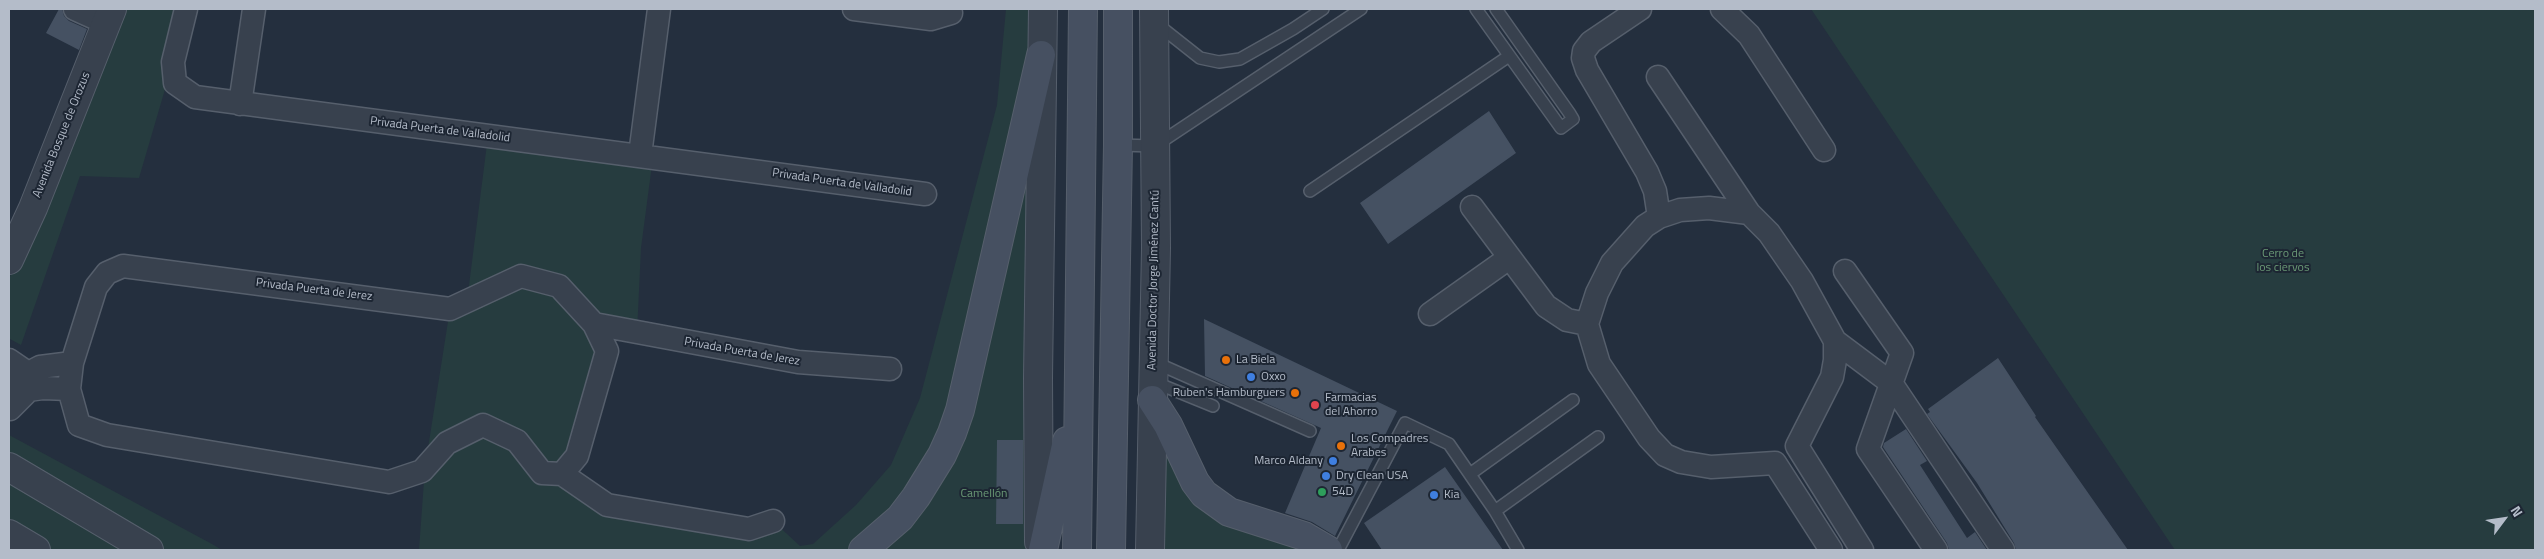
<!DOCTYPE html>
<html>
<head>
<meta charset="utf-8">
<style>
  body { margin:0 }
  #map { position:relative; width:2544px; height:559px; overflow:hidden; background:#242f3e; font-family:"Titillium Web",sans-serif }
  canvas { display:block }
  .frame { position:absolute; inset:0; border:10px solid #b4bcc9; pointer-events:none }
  .north { position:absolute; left:2479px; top:494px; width:50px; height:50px; -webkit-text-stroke:4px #1d2633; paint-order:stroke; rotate:59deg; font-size:14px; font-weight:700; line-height:20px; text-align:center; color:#b4bcc9 }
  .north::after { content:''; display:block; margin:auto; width:18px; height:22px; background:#b4bcc9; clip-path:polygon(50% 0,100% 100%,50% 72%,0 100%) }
</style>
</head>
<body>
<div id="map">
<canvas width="2544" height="559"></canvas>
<div class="frame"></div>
<div class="north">N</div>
</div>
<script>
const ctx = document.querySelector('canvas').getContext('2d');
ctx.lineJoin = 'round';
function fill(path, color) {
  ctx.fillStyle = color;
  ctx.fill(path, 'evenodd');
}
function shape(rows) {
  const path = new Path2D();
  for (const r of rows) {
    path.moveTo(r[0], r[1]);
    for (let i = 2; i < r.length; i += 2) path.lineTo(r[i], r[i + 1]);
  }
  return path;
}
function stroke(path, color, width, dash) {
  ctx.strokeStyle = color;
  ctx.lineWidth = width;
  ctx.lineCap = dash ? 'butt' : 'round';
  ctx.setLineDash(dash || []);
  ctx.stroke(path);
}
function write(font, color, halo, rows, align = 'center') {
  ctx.font = font + ' "Titillium Web",sans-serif';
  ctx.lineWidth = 4;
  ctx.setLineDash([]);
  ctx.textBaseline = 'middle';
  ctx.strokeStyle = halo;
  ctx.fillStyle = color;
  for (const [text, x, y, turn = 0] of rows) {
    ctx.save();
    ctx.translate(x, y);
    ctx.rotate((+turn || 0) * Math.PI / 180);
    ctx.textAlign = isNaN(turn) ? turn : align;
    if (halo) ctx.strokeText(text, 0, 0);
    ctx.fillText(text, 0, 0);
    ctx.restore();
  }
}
fill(shape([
  [112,9,186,9,173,62,139,178,80,176,21,345,10,339,9,341,9,279,39,210],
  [1006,9,1043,9,1039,550,419,550,425,467,450,309,467,301,488,136,653,157,641,248,637,333,595,324,607,351,562,474,607,505,773,521,800,546,813,544,856,505,891,465,920,398,997,105],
  [1811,9,2535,9,2535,550,2175,550],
  [1152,400,1195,482,1328,550,1152,550],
  [9,435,212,544,222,550,151,550,9,463],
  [9,468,149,550,39,550,9,532]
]), '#263c3f');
fill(shape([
  [59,9,62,9,64,16,69,21,87,29,79,50,46,33],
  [1489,111,1516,153,1388,244,1360,203],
  [1204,319,1397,411,1335,536,1312,522,1285,513,1321,428,1205,376],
  [1998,358,2036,416,2035,417,2128,550,2016,550,2014,543,1977,483,1927,414,1930,412,1928,409],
  [1906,429,1927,461,1920,465,1967,538,1975,532,1987,550,1949,550,1947,543,1883,447,1884,443],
  [997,440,1023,440,1023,524,996,524],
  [1445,467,1503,550,1382,550,1364,523]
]), '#455162');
const service = shape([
  [1476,9,1561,128,1573,119,1570,114,1496,9],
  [1157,24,1200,58,1219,62,1240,59,1293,29,1323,9],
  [1118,145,1155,146,1361,9],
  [1310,191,1509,56],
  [1154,362,1310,431],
  [1154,382,1213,406],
  [1470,474,1573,400],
  [1495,511,1598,437],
  [1338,550,1405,423,1449,444,1495,511,1518,550]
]);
const minor = shape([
  [75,9,106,23],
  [186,9,173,62,175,83,195,97,925,194],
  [854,9,931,19,951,13],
  [1640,9,1591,42,1584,51,1583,58,1587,70,1647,172,1655,191,1659,217],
  [1722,9,1749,35,1824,150],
  [1658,77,1749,213,1769,233,1802,281,1835,341,1835,360,1832,377,1797,446,1862,550],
  [240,104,254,9],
  [640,155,659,9],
  [1472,207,1546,306,1567,320,1587,324],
  [1749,213,1709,208,1680,210,1659,217,1645,226,1612,263,1597,293,1587,324,1599,364,1649,438,1665,455,1681,462,1711,467,1775,463,1831,550],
  [1845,271,1902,353,1868,449,1936,550],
  [1430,314,1509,258],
  [594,324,798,362,890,369],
  [1835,341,1891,383,2003,550],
  [9,360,28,373,29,386],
  [9,398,21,377,40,367,72,363],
  [10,409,29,390,43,388,69,389],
  [562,474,577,456,607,351,594,324,559,286,521,276,450,309,123,266,107,273,96,287,72,363,69,389,79,425,107,435,389,482,422,471,447,443,483,425,517,441,542,473,562,474,607,505,749,529,773,521]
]);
const tertiary = shape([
  [9,260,33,208,112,9],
  [9,467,149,550],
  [9,534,36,550],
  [1039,542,1038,378,1043,9],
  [1150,550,1156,248,1154,9]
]);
const secondary = shape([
  [1152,400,1168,425,1195,482,1204,494,1229,512,1304,536,1328,550],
  [863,550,900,518,916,497,942,455,952,433,960,410,1041,55],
  [1043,550,1067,441],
  [1077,550,1083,9],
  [1111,550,1118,145,1118,9]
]);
stroke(service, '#565f6c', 14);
stroke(minor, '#565f6c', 25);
stroke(tertiary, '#565f6c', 30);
stroke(secondary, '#565f6c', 30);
stroke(service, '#38414e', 11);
stroke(minor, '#38414e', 22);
stroke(tertiary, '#38414e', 28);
stroke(secondary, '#465061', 28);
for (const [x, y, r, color] of [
  [1226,360,5,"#e8710a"],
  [1251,377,5,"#3f7fe0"],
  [1295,393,5,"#e8710a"],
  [1315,405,5,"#e0444e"],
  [1341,446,5,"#e8710a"],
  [1333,461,5,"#3f7fe0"],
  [1326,476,5,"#3f7fe0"],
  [1322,492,5,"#2e9e5b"],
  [1434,495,5,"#3f7fe0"]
]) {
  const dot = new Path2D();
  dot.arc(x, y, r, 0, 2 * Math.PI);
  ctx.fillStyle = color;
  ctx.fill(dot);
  stroke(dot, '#1d2633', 2);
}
write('12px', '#b4bcc9', '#1d2633', [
  ["Privada Puerta de Valladolid",440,130,7],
  ["Avenida Bosque de Orozus",62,135,-68],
  ["Privada Puerta de Valladolid",842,183,8],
  ["Avenida Doctor Jorge Jiménez Cantú",1154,280,-89],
  ["Privada Puerta de Jerez",314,290,7],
  ["Privada Puerta de Jerez",742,352,10]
]);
write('12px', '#6b9a76', '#1d2633', [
  ["Cerro de",2283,254],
  ["los ciervos",2283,268],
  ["Camellón",984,494]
]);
write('12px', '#b4bcc9', '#1d2633', [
  ["La Biela",1236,360],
  ["Oxxo",1261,377],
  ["Ruben's Hamburguers",1285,393,"right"],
  ["Farmacias",1325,398],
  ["del Ahorro",1325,412],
  ["Los Compadres",1351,439],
  ["Arabes",1351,453],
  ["Marco Aldany",1323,461,"right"],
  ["Dry Clean USA",1336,476],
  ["54D",1332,492],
  ["Kia",1444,495]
], 'left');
</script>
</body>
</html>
